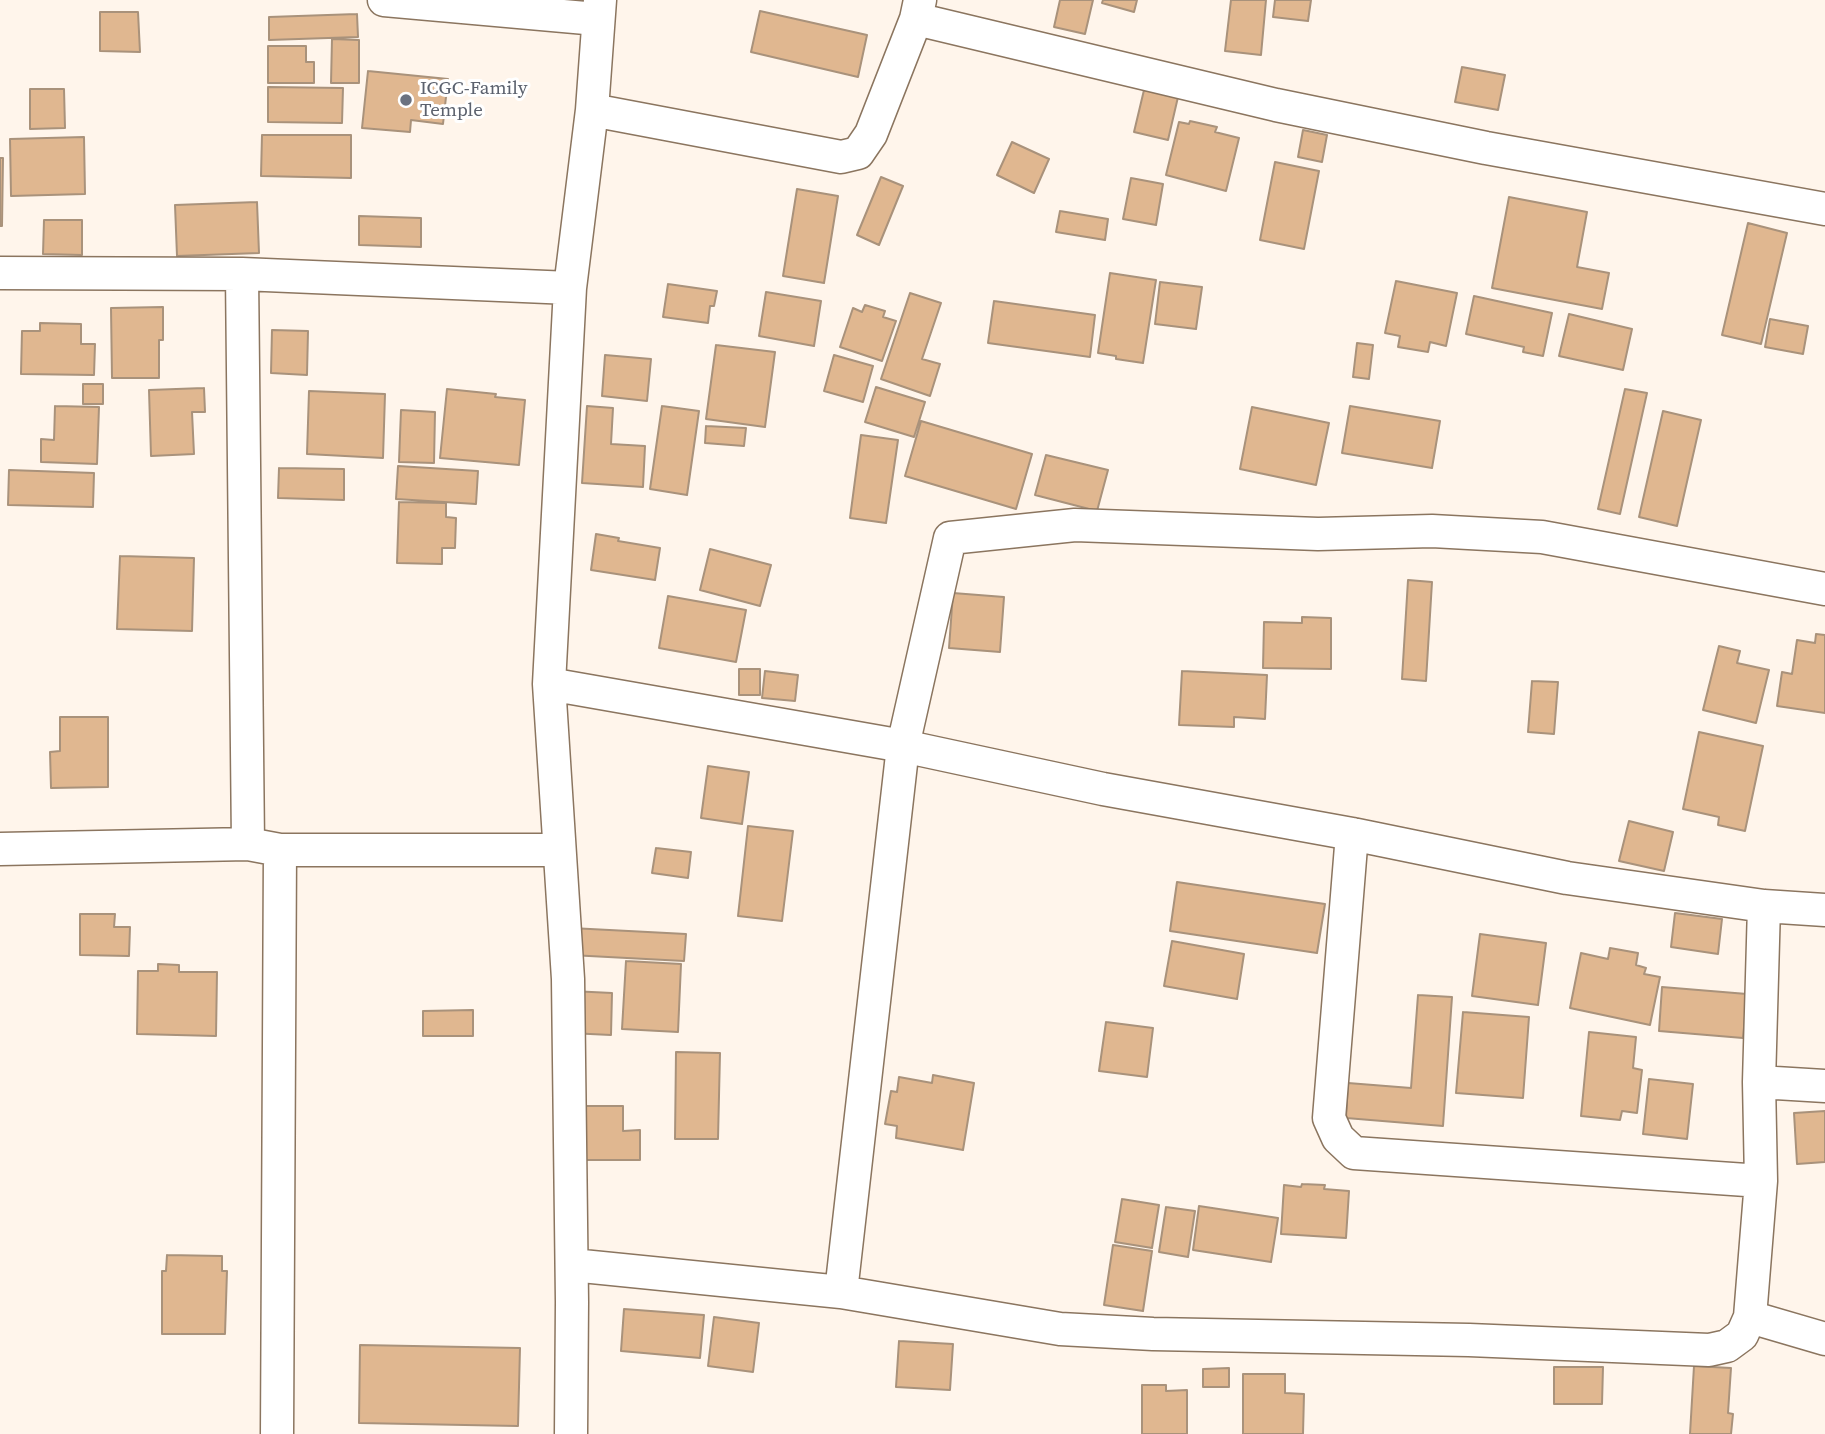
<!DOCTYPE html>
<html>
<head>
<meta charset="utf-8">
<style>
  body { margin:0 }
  canvas { display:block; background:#fff5eb }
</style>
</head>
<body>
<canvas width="1825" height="1434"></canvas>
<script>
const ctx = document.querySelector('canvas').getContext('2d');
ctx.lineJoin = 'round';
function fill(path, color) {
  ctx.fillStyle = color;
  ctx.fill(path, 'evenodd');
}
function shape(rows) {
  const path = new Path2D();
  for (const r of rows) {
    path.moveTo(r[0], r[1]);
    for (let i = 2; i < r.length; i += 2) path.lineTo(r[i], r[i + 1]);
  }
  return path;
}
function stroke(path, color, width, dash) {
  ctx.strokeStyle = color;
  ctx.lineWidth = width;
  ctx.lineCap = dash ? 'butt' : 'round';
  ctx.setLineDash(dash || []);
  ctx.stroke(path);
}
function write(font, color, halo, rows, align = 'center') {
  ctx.font = font + ' "Source Serif 4",serif';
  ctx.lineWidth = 6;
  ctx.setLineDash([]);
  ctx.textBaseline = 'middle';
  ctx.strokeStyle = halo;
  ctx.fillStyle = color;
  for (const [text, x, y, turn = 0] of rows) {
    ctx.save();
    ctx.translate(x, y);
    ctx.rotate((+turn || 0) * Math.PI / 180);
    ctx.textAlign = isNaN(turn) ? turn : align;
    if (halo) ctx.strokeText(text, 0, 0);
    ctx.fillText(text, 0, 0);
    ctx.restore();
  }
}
const building = shape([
  [1060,0,1093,0,1085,34,1054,27,1060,0],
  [1103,0,1137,0,1134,12,1102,3,1103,0],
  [1231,0,1266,0,1261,55,1225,51,1231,0],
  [1275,0,1311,0,1308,21,1273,17,1275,0],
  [760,11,867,35,858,77,751,52,760,11],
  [100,12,138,12,140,52,100,51,100,12],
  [357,14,358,37,269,40,269,17,357,14],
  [332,39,359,40,359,83,331,83,332,39],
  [268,46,306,46,306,62,314,62,314,83,268,83,268,46],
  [1462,67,1505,75,1498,110,1455,102,1462,67],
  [368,71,448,79,443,124,411,120,410,132,362,128,368,71],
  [268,87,343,88,342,123,268,122,268,87],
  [30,89,64,89,65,128,30,129,30,89],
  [1144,90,1178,97,1168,140,1134,132,1144,90],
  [1190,121,1217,127,1215,132,1239,138,1226,191,1166,175,1179,122,1189,124,1190,121],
  [1303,130,1327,135,1322,162,1298,157,1303,130],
  [262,135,351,135,351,178,261,176,262,135],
  [84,137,85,194,11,196,10,139,84,137],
  [1012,142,1049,159,1034,193,997,175,1012,142],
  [0,158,3,158,2,226,0,226,0,158],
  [1275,162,1319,171,1304,249,1260,240,1275,162],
  [881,177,903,186,879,245,857,235,881,177],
  [1131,178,1163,184,1156,225,1123,219,1131,178],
  [797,189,838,196,824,283,783,276,797,189],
  [1509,197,1587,212,1577,267,1609,273,1602,309,1492,288,1509,197],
  [257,202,259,253,177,256,175,205,257,202],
  [1060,211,1108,219,1105,240,1056,232,1060,211],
  [359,216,421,218,421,247,359,245,359,216],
  [44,220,82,220,82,255,43,254,44,220],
  [1748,223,1787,233,1761,344,1722,335,1748,223],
  [1110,273,1156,280,1143,363,1116,359,1116,356,1098,353,1110,273],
  [1396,281,1457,293,1446,346,1430,342,1428,352,1398,347,1400,336,1385,333,1396,281],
  [1160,282,1202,287,1196,329,1155,324,1160,282],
  [668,284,717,291,714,306,710,306,708,323,663,317,668,284],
  [766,292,821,301,814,346,759,336,766,292],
  [910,293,941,303,922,359,940,364,930,396,881,379,910,293],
  [1474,296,1552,313,1543,356,1523,352,1524,347,1466,334,1474,296],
  [994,301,1095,315,1090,357,988,343,994,301],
  [865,305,885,311,883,317,896,321,882,361,840,347,853,308,862,312,865,305],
  [163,307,163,340,159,340,159,378,112,378,111,308,163,307],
  [1569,314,1632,329,1623,370,1559,356,1569,314],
  [1770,319,1808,326,1803,354,1765,347,1770,319],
  [40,323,81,324,81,344,95,344,94,375,21,374,22,331,40,331,40,323],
  [272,330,308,331,307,375,271,373,272,330],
  [1357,343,1373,345,1369,379,1353,377,1357,343],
  [716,345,775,352,765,427,706,419,716,345],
  [605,355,651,359,647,401,602,396,605,355],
  [834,355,873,366,863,402,824,391,834,355],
  [83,384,103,384,103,404,83,404,83,384],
  [876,387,925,402,914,437,865,422,876,387],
  [204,388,205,412,192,412,194,454,151,456,149,390,204,388],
  [447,389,496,394,495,397,525,400,519,465,440,458,447,389],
  [1625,389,1647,393,1620,514,1598,509,1625,389],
  [309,391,385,394,383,458,307,454,309,391],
  [55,406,99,407,97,464,41,462,41,439,54,440,55,406],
  [587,406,613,408,611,444,645,446,643,487,582,483,587,406],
  [662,406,699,411,687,495,650,489,662,406],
  [1350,406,1440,421,1432,468,1342,453,1350,406],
  [1252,407,1329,423,1316,485,1240,469,1252,407],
  [401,410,435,412,434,463,399,462,401,410],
  [1663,411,1701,420,1677,526,1639,517,1663,411],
  [921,421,1032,454,1016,509,905,476,921,421],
  [706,426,746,428,744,446,705,443,706,426],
  [861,435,898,440,886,523,850,518,861,435],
  [1046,455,1108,470,1097,511,1035,495,1046,455],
  [398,466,478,471,476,504,396,499,398,466],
  [279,468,344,469,344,500,278,498,279,468],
  [9,470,94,473,93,507,8,505,9,470],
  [399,502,446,503,446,517,456,518,455,548,442,548,442,564,397,563,399,502],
  [596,534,619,538,618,541,660,548,655,580,591,570,596,534],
  [710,549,771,565,760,606,700,590,710,549],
  [120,556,194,558,192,631,117,629,120,556],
  [1408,580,1432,582,1426,681,1402,679,1408,580],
  [953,593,1004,597,1000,652,949,648,953,593],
  [668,596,746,610,736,662,659,648,668,596],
  [1302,617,1331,618,1331,669,1263,668,1264,622,1302,623,1302,617],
  [1816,634,1825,635,1825,713,1777,706,1782,672,1792,674,1797,640,1815,643,1816,634],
  [1719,646,1740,651,1737,663,1769,670,1756,723,1703,710,1719,646],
  [739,669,760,669,760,695,739,695,739,669],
  [765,671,798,675,795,701,762,698,765,671],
  [1182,671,1267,675,1265,719,1234,717,1234,727,1179,725,1182,671],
  [1532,681,1558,682,1554,734,1528,732,1532,681],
  [60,717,108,717,108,787,51,788,50,752,60,751,60,717],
  [1699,732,1763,746,1745,831,1718,825,1719,817,1683,809,1699,732],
  [708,766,749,772,742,824,701,818,708,766],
  [1629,821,1673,832,1664,871,1619,861,1629,821],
  [748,826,793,831,782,921,738,916,748,826],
  [656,848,691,852,688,878,652,873,656,848],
  [1177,882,1325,904,1317,953,1170,931,1177,882],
  [1675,913,1722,919,1718,954,1671,947,1675,913],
  [80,914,115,914,114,927,130,927,129,956,80,955,80,914],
  [571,928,686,934,684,961,570,955,571,928],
  [1480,934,1546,943,1538,1005,1472,996,1480,934],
  [1172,941,1244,954,1237,999,1164,986,1172,941],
  [1610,948,1638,953,1636,965,1646,968,1644,974,1660,977,1650,1025,1570,1008,1581,953,1608,959,1610,948],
  [626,961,681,964,678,1032,622,1029,626,961],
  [158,964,179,965,179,972,217,972,216,1036,137,1034,138,971,158,971,158,964],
  [1662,987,1747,994,1743,1038,1659,1031,1662,987],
  [571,991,612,993,611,1035,569,1033,571,991],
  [1418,995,1452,997,1443,1126,1346,1118,1348,1083,1411,1088,1418,995],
  [473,1010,473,1036,423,1036,423,1011,473,1010],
  [1463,1012,1529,1017,1523,1098,1456,1093,1463,1012],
  [1106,1022,1153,1028,1147,1077,1099,1071,1106,1022],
  [1589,1032,1636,1037,1633,1068,1642,1070,1637,1113,1622,1111,1620,1120,1581,1116,1589,1032],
  [676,1052,720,1053,718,1139,675,1139,676,1052],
  [933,1075,974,1083,963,1150,896,1138,897,1126,885,1124,891,1091,897,1092,899,1077,932,1083,933,1075],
  [1649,1079,1693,1084,1687,1139,1643,1134,1649,1079],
  [582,1106,623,1106,623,1131,640,1130,640,1160,582,1160,582,1106],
  [1825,1111,1825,1162,1797,1164,1794,1113,1825,1111],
  [1302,1184,1325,1185,1324,1189,1349,1191,1346,1238,1281,1234,1284,1185,1301,1187,1302,1184],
  [1122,1199,1159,1205,1152,1248,1115,1242,1122,1199],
  [1199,1206,1278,1218,1271,1262,1193,1250,1199,1206],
  [1166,1207,1195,1211,1188,1257,1159,1252,1166,1207],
  [1113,1245,1152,1251,1143,1311,1104,1305,1113,1245],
  [167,1255,222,1256,222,1271,227,1271,225,1334,162,1334,162,1271,166,1271,167,1255],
  [624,1309,704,1315,700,1358,621,1351,624,1309],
  [714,1317,759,1323,753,1372,708,1366,714,1317],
  [899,1341,953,1344,950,1390,896,1387,899,1341],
  [360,1345,520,1348,518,1426,359,1423,360,1345],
  [1694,1366,1731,1368,1728,1413,1733,1414,1731,1434,1690,1434,1694,1366],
  [1554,1367,1603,1367,1602,1404,1554,1404,1554,1367],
  [1229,1368,1229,1387,1203,1387,1203,1369,1229,1368],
  [1243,1374,1285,1374,1285,1393,1304,1394,1303,1434,1243,1434,1243,1374],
  [1142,1385,1166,1385,1166,1391,1187,1390,1187,1434,1142,1434,1142,1385]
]);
fill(building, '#e0b790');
stroke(building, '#a9927b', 2);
const minor = shape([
  [384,0,597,19],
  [916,19,1276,105,1486,148,1825,209],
  [592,110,841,157,858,153,871,134,916,19,920,0],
  [0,273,242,274,570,288],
  [242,274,248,844],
  [549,684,903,746,1103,789,1352,834,1567,878,1764,906,1825,910],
  [1352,834,1329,1118,1338,1138,1354,1153,1761,1181],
  [0,849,248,844,280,850,558,850],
  [1759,1082,1825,1086],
  [572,1265,841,1292,1060,1329,1153,1334,1469,1340,1709,1350,1727,1346,1742,1335,1750,1317,1761,1181,1759,1082,1764,906],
  [841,1292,903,746,950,538,1075,525,1318,534,1432,531,1542,537,1825,589],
  [1750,1317,1825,1339],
  [277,1434,280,850],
  [571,1434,572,1302,568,979,549,684,570,288,592,110,600,0]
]);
stroke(minor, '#8b755f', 35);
stroke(minor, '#fff', 32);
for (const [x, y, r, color] of [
  [406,100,7,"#6b7280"]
]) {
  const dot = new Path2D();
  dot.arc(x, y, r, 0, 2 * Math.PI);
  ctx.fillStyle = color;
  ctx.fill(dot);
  stroke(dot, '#fff', 2.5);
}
write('19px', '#5b616d', '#fff', [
  ["ICGC-Family",420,89],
  ["Temple",420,111]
], 'left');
</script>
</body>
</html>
